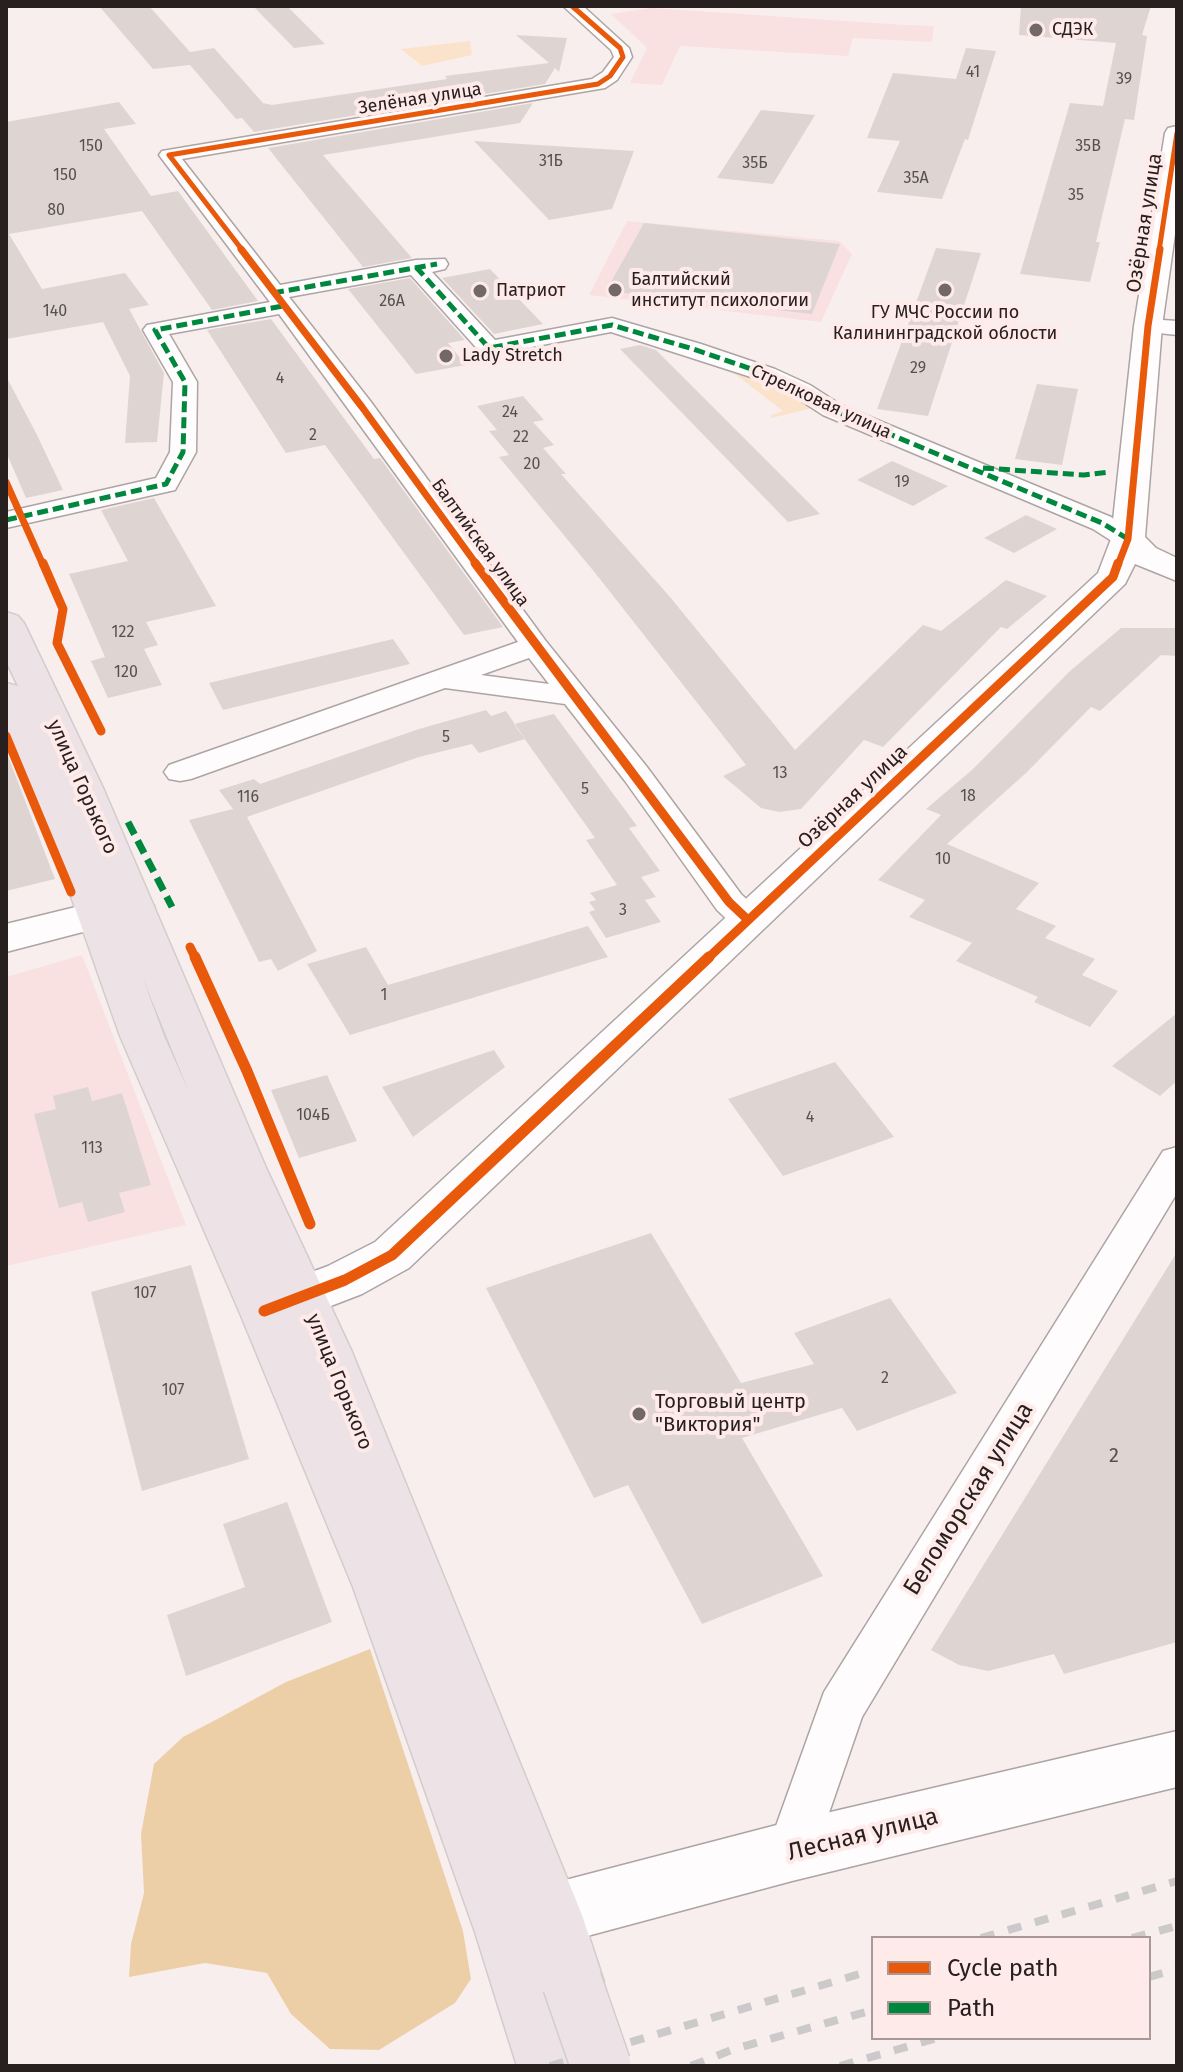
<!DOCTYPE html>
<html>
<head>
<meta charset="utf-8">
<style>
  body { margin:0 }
  #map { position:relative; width:1183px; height:2072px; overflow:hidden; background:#f9eeee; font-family:"Fira Sans",sans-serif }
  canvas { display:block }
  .frame { position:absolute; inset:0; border:8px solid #28201f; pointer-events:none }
  .legend { position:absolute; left:871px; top:1936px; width:280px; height:104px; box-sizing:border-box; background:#feeae9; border:2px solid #a89998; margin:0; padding:10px 14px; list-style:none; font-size:24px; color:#28201f }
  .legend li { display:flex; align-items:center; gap:16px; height:40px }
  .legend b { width:40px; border:2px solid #a89998 }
</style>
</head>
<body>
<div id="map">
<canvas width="1183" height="2072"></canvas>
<div class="frame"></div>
<ul class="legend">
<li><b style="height:10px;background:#e8590c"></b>Cycle path</li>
<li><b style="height:10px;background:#00873e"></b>Path</li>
</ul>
</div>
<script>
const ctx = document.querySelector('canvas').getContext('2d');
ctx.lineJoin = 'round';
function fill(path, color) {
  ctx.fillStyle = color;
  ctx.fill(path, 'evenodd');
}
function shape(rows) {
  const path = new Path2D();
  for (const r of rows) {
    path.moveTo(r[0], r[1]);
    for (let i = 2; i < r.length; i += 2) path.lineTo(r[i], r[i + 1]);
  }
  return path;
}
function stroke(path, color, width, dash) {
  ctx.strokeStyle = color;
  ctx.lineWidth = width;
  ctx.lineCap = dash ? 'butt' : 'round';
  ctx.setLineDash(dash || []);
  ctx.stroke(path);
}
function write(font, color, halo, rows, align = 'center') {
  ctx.font = font + ' "Fira Sans",sans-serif';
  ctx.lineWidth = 8;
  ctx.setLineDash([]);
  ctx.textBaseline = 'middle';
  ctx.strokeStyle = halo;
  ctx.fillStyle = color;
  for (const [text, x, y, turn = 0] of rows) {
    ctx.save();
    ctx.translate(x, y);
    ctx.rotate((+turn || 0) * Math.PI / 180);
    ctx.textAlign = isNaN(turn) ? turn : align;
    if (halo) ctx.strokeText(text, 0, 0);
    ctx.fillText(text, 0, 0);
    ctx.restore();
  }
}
fill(shape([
  [652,8,905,25,934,26,932,42,853,38,848,56,680,46,662,85,630,83,647,48,611,14],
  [627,221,839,241,852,254,821,322,589,295],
  [82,955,186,1225,6,1266,6,977]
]), '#f8e1e0');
fill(shape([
  [470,41,472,55,422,66,401,49],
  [720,367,734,368,794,395,809,404,809,409,771,418,771,415,783,411,735,374]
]), '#fae3ca');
fill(shape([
  [370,1649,463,1931,471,1979,455,2003,379,2050,330,2049,291,2014,267,1973,205,1963,129,1977,131,1944,144,1893,141,1834,154,1764,183,1737,223,1716,286,1682]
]), '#edcfa7');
fill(shape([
  [99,6,149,6,190,52,214,48,263,103,272,105,447,79,445,76,549,63,516,35,567,38,559,72,555,68,545,84,254,132,242,118,236,119,190,65,153,69],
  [253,6,287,6,325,44,294,48],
  [1021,6,1151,6,1142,35,1147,36,1134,120,1125,119,1096,242,1100,242,1090,282,1020,274,1070,103,1103,106,1116,43,1019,35],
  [966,48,996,51,968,140,965,139,942,199,877,192,900,141,867,138,893,73,956,79],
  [119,102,136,124,104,129,151,196,178,191,258,301,212,310,142,211,9,234,42,289,125,273,149,305,129,309,164,373,157,442,125,443,130,376,103,322,6,339,6,122],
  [533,103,520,123,323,155,412,258,363,267,268,148],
  [761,110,815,115,773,184,717,178],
  [474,141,634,151,612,209,549,220],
  [644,223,840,244,812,314,606,291],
  [936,248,981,253,928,416,877,409],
  [490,269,543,324,494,334,442,278],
  [410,278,465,340,448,343,466,365,416,374,348,289],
  [271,319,374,459,380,458,503,627,464,635,325,445,286,453,207,330],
  [640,345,656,350,820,514,788,522,620,349],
  [6,376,37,435,63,490,26,498,6,452],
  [1037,384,1078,389,1062,465,1015,459],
  [523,396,544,420,533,422,554,445,543,448,566,474,561,474,670,597,795,750,923,625,941,631,1006,580,1047,596,1007,629,1001,627,883,747,864,740,801,809,779,812,761,808,723,776,746,765,596,574,499,457,509,455,489,431,497,430,477,406],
  [892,461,948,486,913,506,857,480],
  [154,498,216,606,146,622,158,645,144,649,162,685,108,698,91,661,105,657,69,574,128,561,101,510],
  [1026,515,1057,529,1014,553,984,538],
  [1121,628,1177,628,1177,656,1161,655,1100,711,1091,707,1026,773,947,844,1039,883,1016,909,1056,926,1045,938,1095,959,1082,975,1118,991,1090,1027,1034,1002,1038,997,956,961,972,943,909,917,925,900,878,880,941,815,926,809,973,769,1070,671],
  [393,639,410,664,223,710,209,683],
  [486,710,491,716,506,711,525,739,479,753,472,744,419,757,247,817,317,951,278,971,271,959,259,962,189,820,233,809,219,790,254,779,260,784,419,729],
  [554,714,637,826,629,828,660,871,641,877,656,897,645,900,661,922,606,938,589,912,595,910,589,902,596,900,590,893,617,885,586,840,595,838,514,724],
  [8,756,55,879,6,891,6,757],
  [588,926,608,957,350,1035,307,964,366,947,388,985],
  [1177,1013,1177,1081,1160,1096,1112,1066],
  [494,1050,505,1067,413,1137,382,1087],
  [835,1062,894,1137,783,1176,728,1099],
  [327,1075,357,1141,299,1158,271,1090],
  [88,1087,92,1101,122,1093,151,1185,119,1193,125,1212,88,1222,82,1202,59,1208,34,1114,56,1109,53,1096],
  [651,1233,741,1383,814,1364,794,1333,890,1298,957,1393,857,1431,842,1408,742,1438,823,1576,702,1624,628,1485,594,1498,486,1288],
  [1177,1252,1177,1642,1064,1674,1054,1654,988,1671,959,1665,931,1650],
  [191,1265,249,1459,142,1491,91,1292],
  [287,1502,332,1622,186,1676,167,1615,245,1587,223,1524]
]), '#ded5d3');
const minor = shape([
  [563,6,583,6,629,48,632,57,617,80,605,88,182,159,280,285,416,260,445,259,448,264,445,269,432,272,495,340,612,318,701,344,775,369,810,385,841,405,1111,517,1142,539,1138,545,1118,545,1093,529,823,415,792,395,757,379,611,332,489,355,481,353,411,275,289,297,371,402,545,640,647,767,741,894,760,912,765,920,760,928,748,931,736,928,717,910,625,781,565,704,445,688,191,779,180,781,169,779,164,772,169,765,518,642,279,314,169,334,197,382,196,452,175,490,6,528,6,512,156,478,170,452,173,382,143,330,147,325,270,302,162,159,159,155,162,151,592,79,603,72,614,57,611,50,563,6],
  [529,658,549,684,481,675,529,658],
  [1148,319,1177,321,1177,335,1140,331,1136,326,1140,321,1148,319],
  [1177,1147,1177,1193,862,1717,810,1868,792,1876,774,1868,767,1851,824,1692,1163,1151,1177,1147]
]);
const tertiary = shape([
  [1177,126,1177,220,1162,326,1145,537,1156,548,1177,558,1177,581,1135,564,1125,584,409,1268,362,1294,284,1324,266,1330,248,1324,241,1310,248,1296,328,1266,375,1242,1098,573,1111,539,1134,326,1165,133,1168,128,1177,126],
  [1177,1731,1177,1787,792,1881,550,1946,528,1937,518,1915,528,1893,550,1884,792,1821,1177,1731]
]);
const secondary = shape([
  [133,893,148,897,154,906,148,915,6,952,6,924,133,893]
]);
const primary = shape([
  [6,612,18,616,24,623,104,790,267,1170,352,1352,582,1915,604,1982,595,2005,572,2014,565,2011,583,2066,517,2066,475,1932,353,1587,239,1311,120,1036,67,885,6,738,6,683,18,686,6,661,6,612],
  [142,976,189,1092,164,1036,142,976]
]);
stroke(minor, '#ada4a4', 3);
stroke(tertiary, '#ada4a4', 3);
stroke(secondary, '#ada4a4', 3);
stroke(primary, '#d2cccc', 3);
fill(minor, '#fefcfc');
fill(tertiary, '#fefcfc');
fill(secondary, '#fefcfc');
fill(primary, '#ede3e7');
stroke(shape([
  [981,1938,1177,1881],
  [1132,1938,1177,1926],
  [1149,1977,1177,1969],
  [550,2066,873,1970],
  [691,2066,734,2049,873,2010],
  [840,2066,937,2038]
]), '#cbc9c9', 8, [14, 14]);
const primaryBridge = shape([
  [572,1982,601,2066]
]);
stroke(primaryBridge, '#d2cccc', 62, []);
stroke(primaryBridge, '#ede3e7', 59);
stroke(shape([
  [416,267,489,348,612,325,693,349,766,374,801,390,832,410,1102,523,1128,539],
  [273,293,437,264],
  [983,468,1084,475,1110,472],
  [6,520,166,484,183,452,185,382,155,330,283,306]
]), '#00873e', 5, [11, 5]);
stroke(shape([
  [128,822,172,907]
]), '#00873e', 7, [14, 7]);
stroke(shape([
  [243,251,169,155,598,84,610,76,623,57,620,48,572,6],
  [1159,251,1177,133]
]), '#e8590c', 5);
stroke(shape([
  [241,249,362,407,477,565],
  [6,482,43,565],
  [1118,565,1128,539,1148,326,1160,249]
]), '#e8590c', 7);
stroke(shape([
  [43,563,63,609,57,643,101,731],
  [475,563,729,902,748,920],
  [6,736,71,892],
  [190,947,196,959],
  [707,959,1113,577,1118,563]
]), '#e8590c', 9);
stroke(shape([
  [195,957,247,1071,310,1224],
  [264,1311,345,1280,392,1255,709,957]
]), '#e8590c', 11);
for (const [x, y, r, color] of [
  [1036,30,8,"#716867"],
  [615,290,8,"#716867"],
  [945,290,8,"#716867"],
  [480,291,8,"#716867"],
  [446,356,8,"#716867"],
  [639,1414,8,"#716867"]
]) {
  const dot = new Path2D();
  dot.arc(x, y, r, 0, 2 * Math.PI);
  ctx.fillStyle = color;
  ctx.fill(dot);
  stroke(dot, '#feeae9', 3);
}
write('16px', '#58504f', null, [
  ["41",973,73],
  ["39",1124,80],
  ["150",91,147],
  ["35В",1088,147],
  ["31Б",551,162],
  ["35Б",755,164],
  ["150",65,176],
  ["35А",916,179],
  ["35",1076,196],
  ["80",56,211],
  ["26А",392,302],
  ["140",55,312],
  ["29",918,369],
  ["4",280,379],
  ["24",510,413],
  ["2",313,436],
  ["22",521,438],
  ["20",532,465],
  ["19",902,483],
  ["122",123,633],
  ["120",126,673],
  ["5",446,738],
  ["13",780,774],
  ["5",585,790],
  ["18",968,797],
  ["116",248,798],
  ["10",943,860],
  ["3",623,911],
  ["1",384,996],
  ["104Б",313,1116],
  ["4",810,1118],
  ["113",92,1149],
  ["107",145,1294],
  ["2",885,1379],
  ["107",173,1391]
]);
write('18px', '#28201f', '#feeae9', [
  ["СДЭК",1052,30],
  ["Балтийский",631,280],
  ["институт психологии",631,301],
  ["Патриот",496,291],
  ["ГУ МЧС России по",945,313,"center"],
  ["Калининградской облости",945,334,"center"],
  ["Lady Stretch",462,356]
], 'left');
write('18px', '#28201f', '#feeae9', [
  ["Зелёная улица",420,99,-9],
  ["Стрелковая улица",821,402,25],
  ["Балтийская улица",480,543,54]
]);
write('20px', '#28201f', '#feeae9', [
  ["Озёрная улица",1145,223,-81],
  ["улица Горького",82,787,66],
  ["Озёрная улица",853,797,-43],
  ["улица Горького",339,1382,68]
]);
write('20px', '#28201f', '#feeae9', [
  ["Торговый центр",655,1402],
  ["\"Виктория\"",655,1425]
], 'left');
write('20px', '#58504f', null, [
  ["2",1114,1456]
]);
write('24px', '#28201f', '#feeae9', [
  ["Беломорская улица",969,1499,-58],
  ["Лесная улица",863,1835,-14]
]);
</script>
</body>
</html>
